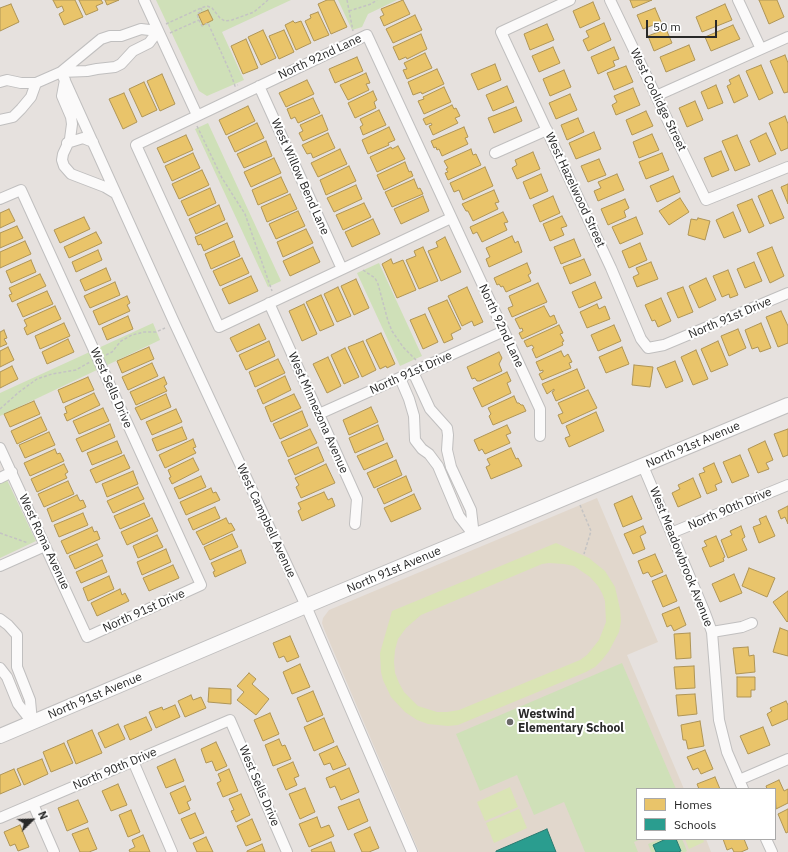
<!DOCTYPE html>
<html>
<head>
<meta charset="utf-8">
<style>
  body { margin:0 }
  #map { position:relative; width:788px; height:852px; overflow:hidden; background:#e6e1de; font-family:"IBM Plex Sans",sans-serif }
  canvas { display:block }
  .legend { position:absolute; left:636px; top:788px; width:140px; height:52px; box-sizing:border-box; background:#fff; border:1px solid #a9a9a9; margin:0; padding:5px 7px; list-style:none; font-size:12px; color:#282828 }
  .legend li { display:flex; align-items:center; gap:8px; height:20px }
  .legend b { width:20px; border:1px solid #a9a9a9 }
  .north { position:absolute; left:12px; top:800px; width:40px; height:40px; -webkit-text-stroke:3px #fff; paint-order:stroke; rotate:67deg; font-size:11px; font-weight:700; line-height:16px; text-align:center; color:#282828 }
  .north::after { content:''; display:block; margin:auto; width:14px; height:18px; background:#282828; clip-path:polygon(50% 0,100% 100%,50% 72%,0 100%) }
  .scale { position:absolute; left:646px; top:20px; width:71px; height:18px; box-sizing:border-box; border:2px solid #282828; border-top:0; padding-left:5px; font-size:12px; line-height:14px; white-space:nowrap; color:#282828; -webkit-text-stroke:3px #fff; paint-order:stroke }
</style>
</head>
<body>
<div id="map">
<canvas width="788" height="852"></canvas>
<ul class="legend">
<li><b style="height:11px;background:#e9c46a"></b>Homes</li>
<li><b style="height:11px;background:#2a9d8f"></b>Schools</li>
</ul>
<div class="north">N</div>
<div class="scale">50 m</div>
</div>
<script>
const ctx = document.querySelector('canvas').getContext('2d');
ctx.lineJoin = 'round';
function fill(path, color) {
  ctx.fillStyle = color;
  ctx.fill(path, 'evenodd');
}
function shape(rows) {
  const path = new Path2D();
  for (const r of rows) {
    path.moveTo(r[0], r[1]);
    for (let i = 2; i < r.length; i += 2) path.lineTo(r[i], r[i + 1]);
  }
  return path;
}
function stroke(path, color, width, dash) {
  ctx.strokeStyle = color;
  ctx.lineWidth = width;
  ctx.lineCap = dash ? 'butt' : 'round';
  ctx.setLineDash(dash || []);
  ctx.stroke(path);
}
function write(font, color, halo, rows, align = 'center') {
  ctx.font = font + ' "IBM Plex Sans",sans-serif';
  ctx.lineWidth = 4;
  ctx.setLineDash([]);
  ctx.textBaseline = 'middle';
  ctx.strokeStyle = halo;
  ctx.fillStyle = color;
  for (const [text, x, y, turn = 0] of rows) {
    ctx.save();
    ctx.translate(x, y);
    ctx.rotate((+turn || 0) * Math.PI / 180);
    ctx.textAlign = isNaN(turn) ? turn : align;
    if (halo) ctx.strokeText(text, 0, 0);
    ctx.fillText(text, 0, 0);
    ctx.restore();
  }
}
fill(shape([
  [597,498,658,642,627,655,684,789,637,789,637,839,706,839,711,852,419,852,324,629,322,623,323,618,329,610]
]), '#e1d7cc');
fill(shape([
  [156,0,291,0,222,32,244,80,207,96,199,91],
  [338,0,397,0,368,14,362,27,352,30],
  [208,123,281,281,268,287,195,129],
  [379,263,422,356,400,366,357,273],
  [153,323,160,340,0,416,0,393],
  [7,480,36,541,0,558,0,483],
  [622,663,676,789,637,789,637,839,641,839,634,842,638,852,585,852,564,802,534,815,517,775,480,791,456,734],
  [661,839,682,839,687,851,685,852,651,852,648,844]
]), '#cfe0b8');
fill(shape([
  [556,543,589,558,595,563,605,571,615,587,620,609,621,621,619,632,609,651,602,660,595,667,586,672,458,725,448,726,428,724,417,720,405,712,391,697,383,680,381,672,380,653,392,611],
  [549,563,564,564,574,566,590,577,598,586,602,593,605,601,606,622,599,640,587,655,580,660,459,710,447,712,437,712,418,706,404,692,399,683,395,673,394,662,395,650,398,639,406,628,421,615,542,564],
  [510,787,518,807,485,821,477,802],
  [519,809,527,828,494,843,486,823],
  [685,839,703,839,704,842,689,849]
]), '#dae4b5');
const homes = shape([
  [53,0,75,0,83,17,64,25,59,14,64,11,62,6,57,8,53,0],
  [79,0,101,0,103,3,96,6,98,10,86,15,79,0],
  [105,0,119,0,107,5,105,0],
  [327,0,334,0,347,27,331,34,318,4,327,0],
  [403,0,410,14,384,26,380,17,384,15,381,9,403,0],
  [630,0,652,0,633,8,630,0],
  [759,0,777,0,784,17,769,24,759,0],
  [593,2,600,19,580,28,573,11,593,2],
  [11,4,19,22,0,31,0,8,11,4],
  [725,4,732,20,702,32,696,17,725,4],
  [655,8,661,22,643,29,637,15,655,8],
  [208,10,213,20,203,25,198,14,208,10],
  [318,12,329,35,314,41,305,21,311,18,310,15,318,12],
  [415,15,422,30,393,43,386,29,415,15],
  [293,21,295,23,301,21,311,43,296,50,285,25,293,21],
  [604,23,611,40,588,51,583,40,589,37,586,31,604,23],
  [547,24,554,40,530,50,524,34,547,24],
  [733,25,740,39,711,51,705,37,733,25],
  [666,29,672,43,654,51,648,36,666,29],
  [263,30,276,58,261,65,248,37,263,30],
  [284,30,294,52,279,59,269,36,284,30],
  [421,34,427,49,407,59,406,57,399,60,393,47,421,34],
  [246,39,258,68,243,74,231,46,246,39],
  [689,45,695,60,666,72,660,57,689,45],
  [553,47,560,63,539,72,532,56,553,47],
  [614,47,619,59,613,61,615,66,598,74,591,57,614,47],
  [425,53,432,68,407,79,403,70,407,69,404,63,425,53],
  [785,55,788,63,788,92,784,93,770,61,785,55],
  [357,57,363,71,335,83,329,69,357,57],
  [495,64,501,80,478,90,471,74,495,64],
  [761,65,773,93,759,100,746,71,761,65],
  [626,66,633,82,614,90,607,73,626,66],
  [437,69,444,84,422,94,421,92,413,95,408,82,437,69],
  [564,70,571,87,550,96,543,79,564,70],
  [366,73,370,83,366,84,369,90,348,100,340,85,366,73],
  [162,74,175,104,160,111,147,81,162,74],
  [739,75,748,96,734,103,727,86,731,84,729,80,739,75],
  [307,80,314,94,286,107,279,93,307,80],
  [144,82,157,110,142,117,129,89,144,82],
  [716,85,723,103,708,109,701,92,716,85],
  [507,86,514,102,493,111,486,95,507,86],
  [444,87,451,102,424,114,418,101,424,99,423,97,444,87],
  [633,88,640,105,616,115,612,105,617,102,614,96,633,88],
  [373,91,377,100,374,102,376,108,355,118,348,103,373,91],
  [124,93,137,122,123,129,109,99,124,93],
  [570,94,577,110,556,119,549,103,570,94],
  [313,98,320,113,298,123,295,117,291,119,287,109,313,98],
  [695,101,703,120,687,127,679,108,695,101],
  [452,105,454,109,456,108,460,116,455,118,458,123,433,135,429,126,432,125,431,123,426,125,423,119,452,105],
  [248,106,255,121,226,135,219,120,248,106],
  [516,107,522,121,494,133,488,118,516,107],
  [379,110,386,125,363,135,360,127,363,125,360,119,379,110],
  [646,111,653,126,632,135,626,120,646,111],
  [322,115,328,130,303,141,299,133,303,131,300,125,322,115],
  [785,116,788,124,788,148,781,151,769,123,785,116],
  [578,118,584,132,567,140,561,125,578,118],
  [257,123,264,138,235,152,228,137,257,123],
  [389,127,395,140,388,143,389,145,368,154,362,140,389,127],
  [464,127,468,137,465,138,468,144,442,156,439,149,437,150,436,147,434,148,431,141,464,127],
  [594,132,601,149,576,159,569,143,594,132],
  [328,133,335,148,313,158,311,153,307,154,302,145,328,133],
  [766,133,776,154,759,162,750,141,766,133],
  [652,134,659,150,639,158,633,142,652,134],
  [186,135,193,150,164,163,157,148,186,135],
  [737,135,750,165,735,171,722,141,737,135],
  [266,141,272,156,244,168,237,154,266,141],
  [398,146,405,159,377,172,370,157,391,147,392,149,398,146],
  [340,149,347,164,318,177,311,163,340,149],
  [471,149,473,155,476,154,481,165,448,180,445,173,448,172,446,169,448,168,444,161,471,149],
  [721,151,729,170,712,177,704,158,721,151],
  [533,152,540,169,517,179,512,168,517,165,515,160,533,152],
  [193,153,200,168,172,181,165,166,193,153],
  [662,153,669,170,646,179,639,162,662,153],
  [274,158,281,173,251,187,244,172,274,158],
  [599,159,606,175,588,182,581,166,599,159],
  [405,162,409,172,411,171,413,176,384,190,377,175,405,162],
  [349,166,356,181,326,195,320,180,349,166],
  [485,167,493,186,463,200,459,190,454,192,450,183,485,167],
  [202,170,209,185,179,199,172,184,202,170],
  [541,174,548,191,530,199,523,182,541,174],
  [617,174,624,190,598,201,594,191,601,188,598,182,617,174],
  [673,176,680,192,657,202,650,186,673,176],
  [281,177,288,192,258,205,252,190,281,177],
  [414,179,418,189,420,188,423,194,392,207,385,192,414,179],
  [788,184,788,204,781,187,788,184],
  [356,185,362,199,334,212,327,198,356,185],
  [210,188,216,203,188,216,181,201,210,188],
  [494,190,499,202,495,203,498,209,473,221,468,211,466,211,462,204,494,190],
  [772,190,784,218,770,224,758,196,772,190],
  [290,194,297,209,267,222,261,207,290,194],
  [423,196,429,211,401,224,394,209,423,196],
  [553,196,560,213,540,222,533,205,553,196],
  [680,198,689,212,669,225,659,211,680,198],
  [625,199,629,208,624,211,626,217,608,225,601,209,625,199],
  [752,199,764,226,749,233,737,205,752,199],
  [364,203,371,217,343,230,336,215,364,203],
  [219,205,225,220,196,234,189,219,219,205],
  [9,209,15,221,0,228,0,213,9,209],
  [298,211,305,226,276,239,269,224,298,211],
  [503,212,508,222,504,223,507,230,482,242,477,232,473,234,470,227,503,212],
  [733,212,741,231,724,238,716,220,733,212],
  [562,216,567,226,561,228,564,235,550,241,543,224,562,216],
  [84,217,90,229,60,243,54,230,84,217],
  [636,217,643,234,620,244,612,227,636,217],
  [698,218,710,221,705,240,688,235,691,219,697,220,698,218],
  [373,219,380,234,352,247,345,232,373,219],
  [227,223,233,237,204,251,201,244,198,245,195,237,227,223],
  [17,226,23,238,0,248,0,233,17,226],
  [306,229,313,243,283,257,277,242,306,229],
  [96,232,102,243,69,258,64,247,96,232],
  [512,236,515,243,518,241,522,252,489,267,486,259,490,257,486,248,512,236],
  [445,237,461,272,441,281,428,251,438,247,436,242,445,237],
  [574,239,581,256,561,264,554,247,574,239],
  [25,241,31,254,0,268,0,252,25,241],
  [234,241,240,256,211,269,205,254,234,241],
  [640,243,647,260,629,268,622,251,640,243],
  [313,247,320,262,290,276,283,261,313,247],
  [423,247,438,281,419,289,406,260,416,256,414,251,423,247],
  [772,247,784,276,770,283,757,253,772,247],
  [98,250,102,260,76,272,72,262,98,250],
  [242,258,249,273,220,286,213,271,242,258],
  [391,259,393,264,403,260,416,290,397,298,382,264,391,259],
  [584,259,591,275,570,284,563,267,584,259],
  [31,260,36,272,11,283,6,271,31,260],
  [651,262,658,279,637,287,633,277,639,274,636,268,651,262],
  [754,262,762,281,745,288,737,269,754,262],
  [527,263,531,273,528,275,531,281,506,292,503,286,501,287,499,284,497,285,494,278,527,263],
  [106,268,111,280,85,291,80,280,106,268],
  [728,270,738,295,730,298,729,294,722,297,713,276,728,270],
  [40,274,46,286,12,302,9,295,12,294,9,288,40,274],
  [251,276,258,291,229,304,222,289,251,276],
  [706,278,716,300,699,308,689,286,706,278],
  [356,279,369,308,354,315,341,286,356,279],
  [115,282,120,295,90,308,84,296,115,282],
  [595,282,602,298,579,308,572,292,595,282],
  [538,283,547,302,512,317,508,308,513,306,509,296,538,283],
  [338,287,351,316,337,322,324,294,338,287],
  [467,287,483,322,474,326,472,321,462,326,448,296,467,287],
  [683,287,693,312,678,318,667,293,683,287],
  [47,291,53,304,23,317,17,304,47,291],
  [321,295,334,325,320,331,306,302,321,295],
  [127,296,130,303,127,305,130,311,99,325,93,311,127,296],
  [661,298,671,321,658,327,655,320,652,321,645,305,661,298],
  [447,300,461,329,451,334,453,339,444,343,428,308,447,300],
  [304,304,317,334,302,341,289,311,304,304],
  [597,304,599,309,605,306,610,319,587,328,580,312,597,304],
  [55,306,61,319,27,335,24,328,27,326,24,320,55,306],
  [544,306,550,317,554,315,557,323,522,339,519,333,523,331,522,328,520,329,515,319,544,306],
  [781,311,788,326,788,343,778,347,766,317,781,311],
  [425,314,438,342,423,349,410,320,425,314],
  [128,316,133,329,107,340,102,328,128,316],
  [64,323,70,336,40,349,35,336,64,323],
  [761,323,771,348,760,352,758,347,752,349,745,330,761,323],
  [259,324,266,339,237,352,230,338,259,324],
  [559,325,563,333,560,334,564,341,562,342,563,345,536,358,532,349,534,348,532,345,527,347,524,341,559,325],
  [614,325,621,341,598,351,591,335,614,325],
  [738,329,746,348,729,356,721,336,738,329],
  [4,330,7,338,4,339,7,344,0,347,0,332,4,330],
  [381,333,395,364,387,368,386,366,380,369,366,340,381,333],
  [68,339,74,352,47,364,42,352,68,339],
  [269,341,275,356,246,370,239,355,269,341],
  [363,341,376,370,362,377,348,347,363,341],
  [718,341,728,365,711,372,701,349,718,341],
  [8,347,14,360,0,367,0,351,8,347],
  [149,347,154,359,122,373,117,361,149,347],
  [622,347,629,364,606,373,599,357,622,347],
  [345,348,359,377,344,384,331,355,345,348],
  [696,350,708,379,693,385,681,357,696,350],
  [561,351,564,357,568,354,572,362,569,363,571,368,542,380,539,374,543,372,543,370,540,371,536,362,561,351],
  [499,352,502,358,499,364,502,371,480,381,477,381,475,378,472,379,467,367,499,352],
  [328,357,341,386,327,393,313,364,328,357],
  [278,359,285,373,255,387,249,372,278,359],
  [675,361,683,381,666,388,657,368,675,361],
  [152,363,158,376,128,390,122,377,152,363],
  [634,365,653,367,650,387,632,385,634,365],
  [12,366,18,379,0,388,0,372,12,366],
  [577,369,585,388,556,401,552,392,554,391,554,389,547,394,542,384,577,369],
  [507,372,511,381,507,383,511,393,482,407,473,388,507,372],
  [285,376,291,390,263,404,257,390,285,376],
  [88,377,94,390,63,403,58,390,88,377],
  [164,377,167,384,164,386,167,391,136,405,130,392,164,377],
  [588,390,597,408,562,424,558,415,563,413,558,403,588,390],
  [94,393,100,405,67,421,64,414,67,413,65,407,94,393],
  [166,394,171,407,141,420,135,408,166,394],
  [294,394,301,408,271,422,265,407,294,394],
  [514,396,517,403,519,403,521,405,523,405,526,411,493,425,489,416,491,414,488,408,514,396],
  [34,401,40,414,10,427,4,414,34,401],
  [371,407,378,422,349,435,343,420,371,407],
  [103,408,109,421,79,434,73,421,103,408],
  [176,409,182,422,152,435,146,422,176,409],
  [302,411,308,426,280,439,273,424,302,411],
  [596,412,604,431,569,447,565,438,570,436,566,426,596,412],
  [41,417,47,430,17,444,11,431,41,417],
  [110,424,115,437,82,452,76,439,110,424],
  [378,425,384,440,355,453,349,438,378,425],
  [507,425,511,433,506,435,510,443,485,454,482,449,479,451,474,440,507,425],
  [182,427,187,439,157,451,152,439,182,427],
  [310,429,317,443,288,457,281,442,310,429],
  [788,429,788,455,783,457,774,434,788,429],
  [49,432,55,445,25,458,19,445,49,432],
  [193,439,196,447,193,448,196,453,165,468,159,455,193,439],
  [117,441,122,453,92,465,87,453,117,441],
  [765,441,773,460,766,463,769,469,758,473,748,449,765,441],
  [387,443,393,457,364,470,357,456,387,443],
  [318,447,324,461,295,475,288,460,318,447],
  [511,448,516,459,518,458,522,466,491,479,486,467,490,465,487,459,511,448],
  [55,449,57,454,60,453,64,461,30,476,24,463,55,449],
  [124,455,130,468,96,483,90,470,124,455],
  [740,455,749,476,732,483,723,462,740,455],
  [193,458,199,470,172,484,169,478,171,477,168,470,193,458],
  [396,460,402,475,374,488,367,473,396,460],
  [714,463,722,482,715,485,717,490,707,494,699,474,705,472,703,468,714,463],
  [64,464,68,472,65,474,67,478,37,492,31,479,64,464],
  [326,464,335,483,301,498,296,487,299,485,295,478,326,464],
  [133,471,138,484,107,497,102,484,133,471],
  [201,476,206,487,179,499,174,488,201,476],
  [406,476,412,491,384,504,377,489,406,476],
  [693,478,701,497,678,507,672,493,680,489,678,485,693,478],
  [68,481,74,494,44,507,38,494,68,481],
  [138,487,144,499,113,513,107,501,138,487],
  [211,488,213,493,216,492,220,500,186,515,180,502,211,488],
  [324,492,328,500,332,498,335,506,302,521,298,511,301,509,298,503,324,492],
  [414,494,421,509,391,522,384,508,414,494],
  [77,495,80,501,83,500,86,507,52,522,47,509,77,495],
  [632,496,642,519,623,527,614,504,632,496],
  [144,503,150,516,120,529,114,516,144,503],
  [788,506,788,524,785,517,781,519,778,511,788,506],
  [215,507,220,518,193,530,188,519,215,507],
  [83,513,88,525,59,537,54,525,83,513],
  [766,516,775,536,759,543,753,527,761,524,759,519,766,516],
  [152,518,158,531,127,545,121,532,152,518],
  [226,518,229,524,231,523,235,530,203,545,196,532,226,518],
  [643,526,646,533,640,536,645,549,633,554,624,534,643,526],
  [741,526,745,537,742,539,747,550,728,558,721,540,732,535,730,531,741,526],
  [92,527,94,532,97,531,100,539,67,554,61,541,92,527],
  [232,534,238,547,210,560,204,547,232,534],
  [157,535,163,547,138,558,133,546,157,535],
  [716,536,725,557,723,558,724,561,710,567,702,548,707,546,704,541,716,536],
  [97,544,103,556,75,569,69,556,97,544],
  [166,549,171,562,142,575,137,562,166,549],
  [241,550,246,563,215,577,213,572,215,571,211,563,241,550],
  [655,554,663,572,651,577,648,572,643,574,638,561,655,554],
  [102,560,107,572,81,583,76,572,102,560],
  [173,565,179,578,149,591,143,578,173,565],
  [749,568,775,578,767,597,742,586,749,568],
  [734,574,742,593,720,602,712,584,734,574],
  [666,575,677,601,663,607,652,581,666,575],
  [109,576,114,589,88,601,83,588,109,576],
  [120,589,122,595,125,593,129,601,97,616,91,603,120,589],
  [788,591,788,621,787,622,773,602,788,591],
  [679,607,686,625,674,631,671,625,667,627,662,614,679,607],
  [780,628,788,631,788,656,773,652,780,628],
  [690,633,691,658,676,659,674,634,690,633],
  [290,636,299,657,287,662,284,656,279,658,273,643,290,636],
  [748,647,749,656,754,655,755,672,736,674,733,648,748,647],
  [300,664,310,687,292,694,283,672,300,664],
  [694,666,695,688,676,689,674,667,694,666],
  [249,673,256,679,252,684,269,699,256,715,237,700,244,692,237,686,249,673],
  [737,677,755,677,755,690,751,690,751,697,737,697,737,677],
  [209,688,231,689,231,704,208,702,209,688],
  [313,691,323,715,307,722,297,698,313,691],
  [695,694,697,714,678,716,676,695,695,694],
  [191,695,193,700,201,697,206,708,185,717,178,701,191,695],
  [786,701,788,705,788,719,772,726,767,714,772,711,770,708,786,701],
  [175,705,180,717,156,728,149,712,162,707,163,710,175,705],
  [270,713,279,734,263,741,254,720,270,713],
  [146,717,152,730,130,740,124,726,146,717],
  [324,718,334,742,314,751,304,727,324,718],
  [700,721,704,746,688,749,686,740,683,740,681,725,700,721],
  [118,724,125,739,105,748,98,733,118,724],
  [763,727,770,745,748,754,740,736,763,727],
  [92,730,102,753,76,764,67,741,92,730],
  [279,739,282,746,285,745,291,759,273,766,265,745,279,739],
  [216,742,227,766,216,771,212,761,206,763,201,749,216,742],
  [64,743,73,763,51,772,43,752,64,743],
  [337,746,346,765,333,770,330,763,324,765,319,754,337,746],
  [705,750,713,769,701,774,698,768,693,770,687,757,705,750],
  [42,759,48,774,24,785,17,769,42,759],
  [175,759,184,781,166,788,157,767,175,759],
  [293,762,299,776,294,778,297,785,286,790,277,769,293,762],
  [349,768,359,792,341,800,335,786,330,788,326,778,349,768],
  [14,769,21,785,0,794,0,775,14,769],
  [229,769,238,791,223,797,217,783,221,781,218,774,229,769],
  [715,777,720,789,699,789,697,784,715,777],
  [779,780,784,791,788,789,788,803,776,809,775,789,767,789,766,786,779,780],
  [118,784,127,805,111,811,102,791,118,784],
  [185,786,191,800,187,802,190,809,179,814,170,793,185,786],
  [305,788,315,812,300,819,289,794,305,788],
  [241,794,250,815,236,822,231,811,234,810,229,799,241,794],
  [359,799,368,821,348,830,338,807,359,799],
  [78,800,88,822,67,831,58,808,78,800],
  [788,809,788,832,786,833,778,814,788,809],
  [131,810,140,832,128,837,119,815,131,810],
  [195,813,204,833,190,839,181,819,195,813],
  [317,817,321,828,329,825,334,836,309,847,299,824,317,817],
  [252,819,261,840,246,846,237,826,252,819],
  [20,825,29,847,18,851,15,844,10,846,4,832,20,825],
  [370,827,379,848,369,852,362,852,354,834,370,827],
  [88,828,97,849,89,852,80,852,72,834,88,828],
  [143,835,150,852,130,852,129,850,135,847,132,840,143,835],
  [206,837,213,852,197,852,193,843,206,837],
  [723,839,744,839,748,849,741,852,734,852,732,848,727,850,723,839],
  [331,842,335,852,312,852,311,850,331,842],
  [262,844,265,852,247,852,247,851,262,844]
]);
fill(homes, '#e9c46a');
stroke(homes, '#af9556', 1);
const schools = shape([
  [547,829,556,852,496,852,496,851,547,829],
  [666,839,676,839,681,851,678,852,656,852,653,845,666,839]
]);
fill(schools, '#2a9d8f');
stroke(schools, '#297a70', 1);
const minor = shape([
  [144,0,197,115],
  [570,0,501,32,611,268,641,339,648,348,664,345,788,293],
  [610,0,706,200,788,167],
  [738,0,761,49],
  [61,72,174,322,306,606,412,852],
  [61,72,87,71,97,69,115,67,121,64,133,51,149,43,158,31],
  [65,80,62,96,71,117,72,124,70,139,63,154,62,160,64,166,71,174,105,187,115,193],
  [0,82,7,80,21,83,36,83,61,72,101,39,110,36,121,36,141,29,158,31],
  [259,86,342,269],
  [656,96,788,37],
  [0,120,13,117,21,109,31,97,36,83],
  [67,143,83,138,93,142],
  [495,153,547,130],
  [0,199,21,190,201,585,87,637,0,448],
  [451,218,219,327,136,145,367,35,540,409,540,436],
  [269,303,357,499,355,524],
  [413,372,430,409,447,428,448,435,447,450,451,467,471,510,474,536],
  [400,378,409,399,414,416,415,440,422,449,429,454,438,466,459,516,473,534],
  [319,414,504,331],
  [643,466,705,613,712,632,719,720,727,752,743,789],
  [0,478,12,472],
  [671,533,788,485],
  [0,566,45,546],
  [0,619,8,625,17,635,17,667,30,700,32,722],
  [712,632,742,627,752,623],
  [0,668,7,677,18,704,32,722],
  [133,761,172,852],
  [739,780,788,759],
  [33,804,54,852],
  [0,818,230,720,287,852],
  [766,839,772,852]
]);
const secondary = shape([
  [0,736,306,606,788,405]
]);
stroke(minor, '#c0bfbf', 12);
stroke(secondary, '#c0bfbf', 16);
stroke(shape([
  [347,0,353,31],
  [201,8,202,11,197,14,199,20,202,26,208,23,230,72,234,83,235,86,238,85],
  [349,11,371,4,377,0],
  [166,24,201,8,207,6,212,8,220,18,225,21,232,20,254,12,268,0],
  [170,33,199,20],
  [197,126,222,178,245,214,272,291],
  [363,270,375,278,378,284,388,321,392,331,403,347,416,360],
  [106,355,112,352,121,341,132,335,144,332,156,332,165,328],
  [0,409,19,392,37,379,52,374,76,370,90,362],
  [580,505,591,531,584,554],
  [0,533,28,543]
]), '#c4c3c3', 1.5, [3, 2]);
stroke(minor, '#fbfafa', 10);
stroke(secondary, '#fbfafa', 14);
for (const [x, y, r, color] of [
  [510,722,4,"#6a6968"]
]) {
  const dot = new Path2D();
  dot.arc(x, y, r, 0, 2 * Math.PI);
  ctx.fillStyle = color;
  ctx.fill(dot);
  stroke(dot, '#fff', 1.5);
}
write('12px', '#282828', '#fff', [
  ["North 92nd Lane",320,57,-25],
  ["West Coolidge Street",658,100,64],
  ["West Willow Bend Lane",300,177,66],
  ["West Hazelwood Street",575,190,65],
  ["North 91st Drive",730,318,-23],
  ["North 92nd Lane",501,326,65],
  ["North 91st Drive",411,373,-24],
  ["West Sells Drive",111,388,66],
  ["West Minnezona Avenue",318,413,66],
  ["North 91st Avenue",693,445,-23],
  ["North 90th Drive",730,509,-23],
  ["West Campbell Avenue",266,521,65],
  ["West Roma Avenue",44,542,65],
  ["West Meadowbrook Avenue",681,557,68],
  ["North 91st Avenue",394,570,-23],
  ["North 91st Drive",144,611,-24],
  ["North 91st Avenue",95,696,-23],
  ["North 90th Drive",115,769,-23],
  ["West Sells Drive",259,786,67]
]);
write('bold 12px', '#282828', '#fff', [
  ["Westwind",518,715],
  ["Elementary School",518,729]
], 'left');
</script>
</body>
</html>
